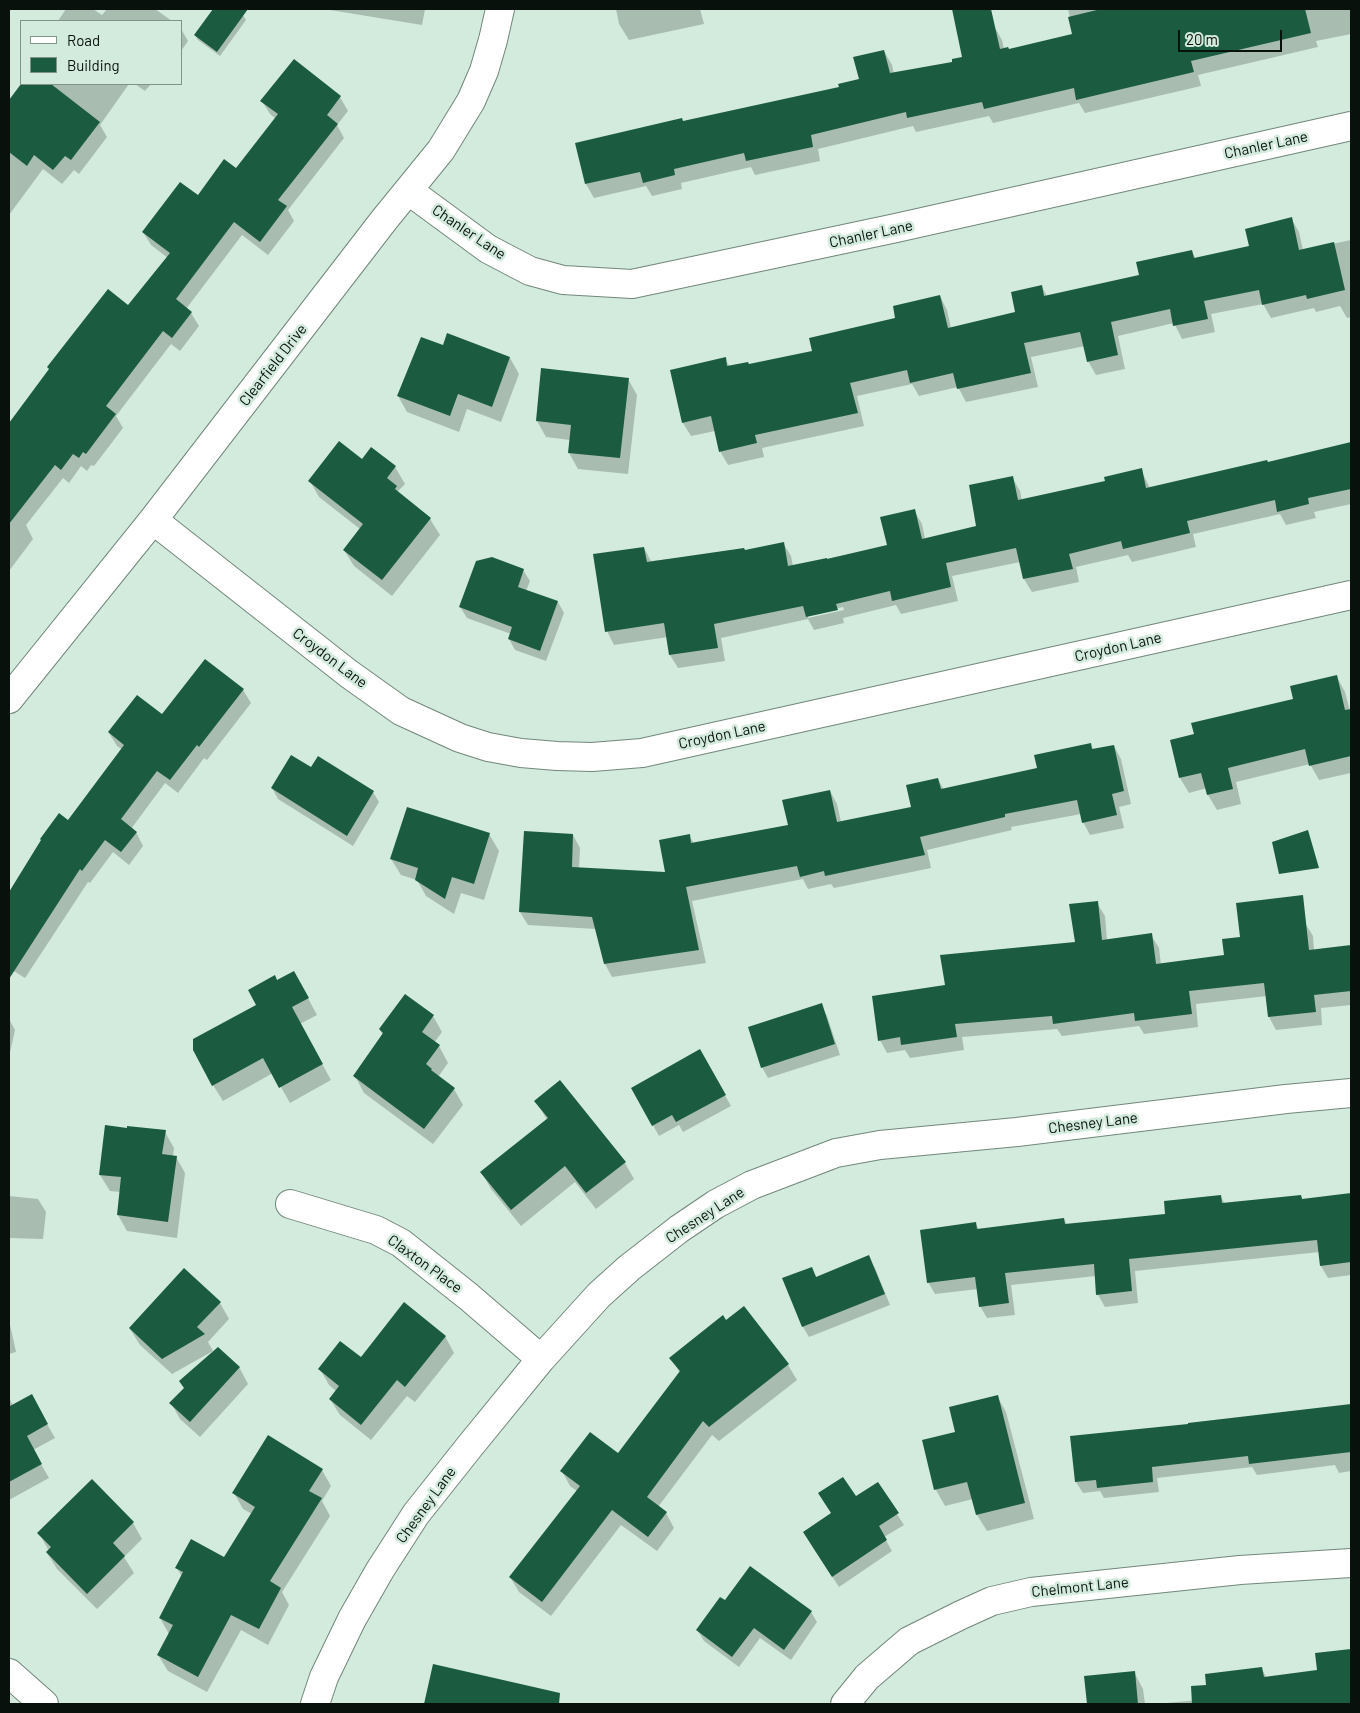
<!DOCTYPE html>
<html>
<head>
<meta charset="utf-8">
<style>
  body { margin:0 }
  #map { position:relative; width:1360px; height:1713px; overflow:hidden; background:#d3ebdd; font-family:Barlow,sans-serif }
  canvas { display:block }
  .frame { position:absolute; inset:0; border:10px solid #09110d; pointer-events:none }
  .legend { position:absolute; left:20px; top:20px; width:162px; height:65px; box-sizing:border-box; background:#d3ebdd; border:1px solid #82948a; margin:0; padding:6px 9px; list-style:none; font-size:15px; color:#09110d }
  .legend li { display:flex; align-items:center; gap:10px; height:25px }
  .legend b { width:25px; border:1px solid #82948a }
  .scale { position:absolute; left:1178px; top:30px; width:104px; height:22px; box-sizing:border-box; border:2px solid #09110d; border-top:0; padding-left:6px; font-size:15px; line-height:18px; white-space:nowrap; color:#09110d; -webkit-text-stroke:4px #d3ebdd; paint-order:stroke }
</style>
</head>
<body>
<div id="map">
<canvas width="1360" height="1713"></canvas>
<div class="frame"></div>
<ul class="legend">
<li><b style="height:6px;background:#fff"></b>Road</li>
<li><b style="height:14px;background:#1b5c40"></b>Building</li>
</ul>
<div class="scale">20 m</div>
</div>
<script>
const ctx = document.querySelector('canvas').getContext('2d');
ctx.lineJoin = 'round';
function fill(path, color) {
  ctx.fillStyle = color;
  ctx.fill(path, 'evenodd');
}
function shape(rows) {
  const path = new Path2D();
  for (const r of rows) {
    path.moveTo(r[0], r[1]);
    for (let i = 2; i < r.length; i += 2) path.lineTo(r[i], r[i + 1]);
  }
  return path;
}
function stroke(path, color, width, dash) {
  ctx.strokeStyle = color;
  ctx.lineWidth = width;
  ctx.lineCap = dash ? 'butt' : 'round';
  ctx.setLineDash(dash || []);
  ctx.stroke(path);
}
function write(font, color, halo, rows, align = 'center') {
  ctx.font = font + ' Barlow,sans-serif';
  ctx.lineWidth = 5;
  ctx.setLineDash([]);
  ctx.textBaseline = 'middle';
  ctx.strokeStyle = halo;
  ctx.fillStyle = color;
  for (const [text, x, y, turn = 0] of rows) {
    ctx.save();
    ctx.translate(x, y);
    ctx.rotate((+turn || 0) * Math.PI / 180);
    ctx.textAlign = isNaN(turn) ? turn : align;
    if (halo) ctx.strokeText(text, 0, 0);
    ctx.fillText(text, 0, 0);
    ctx.restore();
  }
}
fill(shape([
  [66,9,93,9,102,15,107,9,155,9,172,21,58,21],
  [215,9,235,9,243,15,246,20,220,56,198,40,195,35],
  [324,9,425,9,422,25],
  [616,9,700,9,704,24,629,40,619,24],
  [1068,9,1351,9,1351,34,1316,41,1318,47,1198,75,1201,86,1085,113,1079,103,993,123,989,116,916,132,913,126,818,149,820,161,755,175,751,167,681,183,682,189,652,196,646,186,594,198,586,184,577,144,841,88,860,80,884,51,892,65,894,74,954,63,964,58,994,26,1002,40,1004,49,1009,50,1074,35],
  [181,29,188,41,181,51],
  [294,60,340,97,348,111,337,125,344,138,288,210,294,221,268,255,242,235,186,309,191,313,199,326,180,351,171,344,116,416,123,428,94,466,91,465,87,471,81,466,69,483,63,478,26,525,33,539,9,571,9,464,20,450,13,445,9,438,9,427,50,370,129,307,168,258,151,245,143,232,198,197,236,169,276,119,270,114,262,101],
  [37,84,129,84,100,125,107,137,79,174,74,170,62,184,43,169,9,215,9,102,20,88,28,95],
  [135,84,151,84,145,91],
  [1291,218,1299,232,1303,250,1351,240,1351,317,1347,318,1340,306,1316,312,1314,308,1271,318,1263,304,1211,314,1215,332,1182,339,1174,323,1118,336,1125,369,1096,375,1088,361,1085,346,1031,357,1038,387,966,402,958,387,919,396,912,384,857,396,864,426,762,448,764,457,728,465,720,451,715,431,691,436,683,423,725,359,730,367,749,366,813,352,897,319,940,296,947,310,951,328,1017,313,1042,287,1047,296,1141,276,1192,252,1196,259,1250,247],
  [443,347,510,358,519,374,501,422,467,409,459,432,407,412,398,396],
  [628,379,637,395,628,474,578,469,569,453,570,440,546,437,537,421],
  [1351,444,1351,504,1314,512,1316,518,1286,525,1280,514,1193,534,1196,547,1132,562,1128,555,1076,567,1079,582,1032,592,1024,579,1020,562,952,576,958,601,901,614,896,605,843,618,844,623,814,630,808,619,721,638,725,661,678,668,670,655,668,637,614,645,607,631,644,548,651,561,745,551,783,543,791,556,793,566,889,546,914,510,922,524,925,539,978,527,1012,477,1020,491,1022,501,1106,482,1141,470,1150,488],
  [843,607,844,610,808,618,808,615],
  [372,448,395,467,405,484,398,491,401,496,430,519,440,535,392,596,354,566,344,550,360,529,319,497,310,481,362,461],
  [523,570,530,581,526,591,558,602,564,613,546,661,515,650,509,639,511,634,467,618,460,607],
  [1337,677,1345,692,1350,711,1351,710,1351,773,1319,780,1310,764,1236,782,1241,804,1217,810,1208,795,1207,788,1189,793,1180,778,1171,741,1196,735,1295,700],
  [243,690,251,703,207,760,204,758,178,793,165,783,131,829,136,832,143,846,129,865,113,852,90,883,88,882,25,978,9,968,9,893,69,822,123,750,117,746,109,733],
  [1090,744,1094,750,1114,746,1121,759,1131,804,1119,807,1124,828,1090,835,1083,822,1081,814,1011,827,1012,830,927,850,931,868,834,888,831,884,808,889,803,879,692,901,706,963,612,977,605,964,596,929,528,925,520,912,573,835,580,848,579,869,667,874,689,836,694,843,789,826,830,791,837,804,841,822,912,808,938,779,944,790,1039,769],
  [311,768,373,792,379,802,353,846,278,799,272,788],
  [489,834,499,851,484,900,461,893,454,914,426,896,417,880,401,875,391,859],
  [1097,903,1105,916,1107,940,1151,935,1159,948,1161,965,1225,956,1241,938,1305,923,1313,936,1314,950,1351,946,1351,1005,1321,1008,1322,1025,1276,1030,1269,1017,1267,996,1196,1004,1198,1027,1144,1034,1139,1026,1062,1036,1057,1029,962,1037,964,1050,910,1058,905,1050,887,1053,880,1040,947,986,1077,944],
  [277,982,303,989,317,1015,300,1024,331,1080,290,1103,273,1073,223,1101,213,1085,258,1005],
  [821,1005,827,1016,840,1055,768,1078,762,1067],
  [433,1016,442,1032,434,1043,439,1046,448,1063,438,1077,454,1089,463,1105,433,1144,364,1093,355,1076,383,1035,380,1030],
  [9,1019,15,1030,9,1057],
  [700,1051,731,1106,683,1132,679,1125,659,1136,632,1088],
  [536,1101,625,1163,634,1179,596,1209,575,1182,521,1226,491,1189,482,1173,547,1120],
  [165,1132,174,1148,173,1156,176,1157,185,1173,177,1238,127,1231,118,1215,121,1192,110,1191,100,1175],
  [1351,1195,1351,1275,1328,1278,1321,1266,1320,1252,1135,1271,1138,1303,1105,1307,1098,1295,1096,1276,1011,1285,1015,1315,987,1318,980,1306,978,1289,935,1294,928,1282,976,1224,979,1230,1064,1219,1067,1225,1167,1216,1221,1197,1225,1204,1301,1196,1303,1201],
  [9,1196,38,1199,46,1212,43,1239,9,1238],
  [868,1257,875,1268,890,1305,809,1337,803,1327,784,1279,811,1268,817,1278],
  [220,1303,229,1319,208,1342,213,1351,172,1374,140,1345,130,1329],
  [9,1320,16,1352,9,1354],
  [726,1322,788,1365,797,1380,719,1441,712,1435,658,1507,666,1513,674,1528,657,1551,621,1525,551,1616,519,1592,510,1577,577,1491,570,1486,562,1471,618,1455,680,1373,671,1358],
  [445,1336,454,1353,415,1402,407,1396,371,1440,340,1415,330,1399,336,1391,329,1385,320,1369],
  [239,1367,248,1384,200,1437,180,1419,171,1403,185,1389,180,1382],
  [997,1396,1006,1412,1034,1519,987,1531,977,1515,973,1499,945,1506,936,1490,923,1441,957,1433],
  [9,1397,13,1406,39,1410,55,1438,33,1450,49,1478,9,1500],
  [1351,1406,1351,1471,1339,1473,1335,1465,1257,1475,1252,1467,1157,1478,1159,1492,1104,1498,1100,1491,1083,1493,1076,1482,1189,1425],
  [322,1470,331,1486,322,1501,330,1516,282,1592,289,1605,268,1645,241,1630,207,1692,168,1671,158,1655,169,1634,160,1618,182,1577,177,1568,225,1559,252,1514,243,1509,234,1493],
  [877,1483,904,1525,884,1537,892,1551,839,1587,810,1543,856,1498],
  [133,1523,142,1539,124,1557,134,1573,97,1609,57,1569,47,1553,49,1551,39,1533],
  [811,1612,817,1622,791,1660,760,1638,739,1667,704,1641,698,1631],
  [1351,1650,1351,1704,1155,1704,1209,1699,1261,1668,1267,1678,1318,1672,1316,1654],
  [434,1666,549,1691,557,1704,425,1704],
  [1134,1672,1143,1689,1145,1704,1088,1704,1085,1677]
]), '#0003');
fill(shape([
  [213,9,248,9,217,52,194,35],
  [952,9,991,9,1000,49,1008,47,1009,49,1072,34,1068,17,1101,9,1305,9,1311,33,1191,61,1194,72,1076,100,1074,88,984,109,982,102,907,118,906,112,811,135,813,147,746,161,744,153,674,169,675,175,643,183,640,172,585,184,575,143,682,118,683,121,839,87,838,84,859,79,853,57,884,50,890,73,952,62,952,59,962,57],
  [294,59,341,96,327,115,338,124,278,200,287,206,260,242,234,222,176,299,192,312,172,338,163,331,106,406,116,414,86,454,83,452,79,458,73,454,61,470,55,465,9,524,9,423,49,369,47,367,108,289,128,305,170,253,142,232,180,182,198,195,224,159,236,168,278,114,260,101],
  [21,84,51,84,100,122,71,160,65,156,53,170,34,155,27,166,9,152,9,100],
  [1292,217,1299,250,1334,242,1345,290,1307,299,1306,295,1262,305,1259,290,1204,301,1208,319,1173,326,1170,309,1111,322,1118,355,1087,362,1080,332,1024,343,1031,373,957,389,953,373,910,383,907,370,850,383,858,413,755,435,757,443,719,452,711,416,682,423,670,370,726,357,727,366,748,362,749,364,812,351,809,338,895,318,893,306,940,295,948,328,1015,312,1011,292,1042,285,1044,296,1139,275,1136,262,1192,250,1194,258,1249,246,1245,229],
  [447,333,510,357,492,407,458,394,450,416,397,396,421,337,443,345],
  [541,368,629,378,620,458,568,453,571,425,536,421],
  [339,441,362,459,371,447,396,466,387,478,397,486,395,489,431,518,382,580,343,550,363,524,308,481],
  [1351,442,1351,489,1308,498,1309,504,1277,512,1275,500,1187,521,1190,533,1123,549,1121,541,1069,554,1073,569,1023,579,1016,548,946,563,951,587,892,601,890,591,836,604,838,610,806,617,803,606,714,624,718,648,669,655,664,623,605,632,593,554,644,547,647,562,744,548,745,550,784,542,788,566,827,558,827,559,887,545,880,517,915,509,922,539,976,526,969,485,1013,476,1018,500,1105,481,1104,477,1142,468,1146,488,1267,460,1268,462],
  [492,557,524,569,518,587,558,601,540,651,508,639,512,627,459,607,476,561],
  [205,659,244,689,199,747,197,745,170,780,157,771,121,819,137,832,121,852,105,840,82,871,80,869,9,979,9,892,41,840,40,839,59,813,68,820,124,745,108,732,137,695,162,714],
  [1337,675,1345,710,1351,709,1351,756,1309,766,1305,749,1228,768,1233,789,1207,795,1201,773,1179,778,1170,740,1194,734,1191,723,1293,699,1290,686],
  [1091,743,1092,749,1114,745,1124,791,1112,794,1117,815,1082,823,1077,800,1005,814,1005,817,920,837,925,855,825,876,824,871,800,877,797,866,686,887,699,950,604,964,592,917,519,912,524,831,573,834,572,867,665,872,659,840,690,834,691,843,788,825,782,800,830,790,837,822,911,807,906,785,938,778,941,789,1037,768,1034,755],
  [291,755,311,767,318,756,374,791,347,836,271,788],
  [407,807,490,833,474,884,452,877,445,899,415,880,418,868,390,859],
  [1308,830,1319,868,1279,874,1272,842],
  [1303,895,1309,950,1351,945,1351,991,1314,995,1316,1012,1268,1017,1264,983,1189,991,1192,1014,1135,1021,1134,1013,1053,1024,1052,1016,955,1024,957,1037,901,1045,900,1037,878,1041,872,996,945,985,940,955,1075,942,1069,904,1098,901,1102,940,1152,933,1156,964,1224,955,1222,939,1240,937,1236,903],
  [294,971,309,998,292,1007,323,1064,279,1088,263,1058,212,1086,193,1050,193,1039,256,1005,248,990,275,975,277,980],
  [405,994,434,1015,422,1032,440,1045,426,1064,432,1069,431,1070,455,1088,424,1129,353,1076,383,1033,379,1029],
  [822,1003,835,1044,761,1068,748,1027],
  [700,1049,726,1095,676,1122,672,1115,652,1126,631,1088],
  [560,1080,626,1162,586,1193,565,1166,511,1210,480,1172,548,1118,534,1101],
  [105,1125,127,1128,127,1126,166,1130,162,1154,177,1156,168,1222,117,1215,121,1177,99,1175],
  [1351,1193,1351,1262,1320,1266,1317,1240,1129,1259,1132,1291,1096,1295,1094,1264,1005,1273,1009,1303,979,1307,975,1277,927,1283,920,1230,976,1222,977,1229,1064,1218,1065,1224,1165,1214,1164,1201,1221,1195,1222,1203,1301,1195,1302,1199],
  [869,1255,885,1294,802,1327,782,1278,812,1267,816,1277],
  [184,1268,221,1302,197,1327,205,1334,162,1359,129,1328],
  [404,1302,446,1336,405,1387,397,1380,361,1425,329,1399,339,1386,318,1369,340,1341,361,1357],
  [744,1306,789,1364,709,1427,703,1421,647,1497,667,1512,648,1537,612,1510,542,1602,509,1577,580,1486,560,1471,590,1432,618,1453,680,1371,669,1358,723,1315,726,1320],
  [218,1347,240,1367,190,1422,169,1403,184,1388,179,1381],
  [32,1394,48,1424,27,1436,42,1464,9,1482,9,1403,10,1406],
  [998,1395,1025,1503,976,1515,967,1482,934,1490,922,1440,955,1432,949,1407],
  [1351,1404,1351,1452,1249,1464,1248,1456,1152,1467,1153,1482,1097,1488,1096,1480,1075,1482,1070,1436,1188,1424,1188,1423],
  [268,1435,323,1469,309,1491,322,1498,270,1581,281,1588,259,1629,231,1615,198,1677,157,1655,173,1625,159,1618,183,1572,175,1568,191,1539,224,1557,255,1507,232,1493],
  [843,1477,856,1496,878,1482,899,1513,879,1526,887,1540,832,1577,803,1532,831,1513,818,1493],
  [92,1479,134,1522,113,1543,125,1556,87,1594,46,1552,51,1547,37,1533],
  [750,1566,812,1611,784,1650,754,1628,732,1657,696,1630,720,1597,725,1600],
  [1351,1649,1351,1704,1192,1704,1191,1686,1206,1685,1205,1674,1262,1667,1264,1677,1317,1670,1315,1653],
  [433,1664,560,1693,559,1704,424,1704],
  [1135,1671,1138,1704,1087,1704,1084,1676]
]), '#1b5c40');
const minor = shape([
  [409,191,488,249,530,271,563,280,632,284,896,228,1351,126],
  [153,520,349,674,401,711,460,738,488,747,521,753,557,756,592,757,642,753,1351,595],
  [9,699,153,520,384,220,441,150,471,101,484,71,493,40,500,9],
  [290,1204,376,1230,401,1243,469,1297,541,1359],
  [9,1673,44,1704],
  [315,1704,324,1677,352,1619,380,1570,416,1514,470,1446,541,1359,599,1295,629,1268,679,1229,716,1204,752,1185,836,1153,880,1145,1017,1132,1286,1099,1351,1093],
  [845,1704,867,1677,909,1641,961,1615,992,1601,1031,1592,1240,1570,1351,1563]
]);
stroke(minor, '#71877b', 30);
stroke(minor, '#fff', 28);
write('15px', '#09110d', '#d3ebdd', [
  ["Chanler Lane",1266,145,-12],
  ["Chanler Lane",469,232,34],
  ["Chanler Lane",871,234,-12],
  ["Clearfield Drive",273,365,-52],
  ["Croydon Lane",1118,647,-13],
  ["Croydon Lane",330,658,37],
  ["Croydon Lane",722,735,-12],
  ["Chesney Lane",1093,1123,-7],
  ["Chesney Lane",705,1215,-33],
  ["Claxton Place",425,1264,36],
  ["Chesney Lane",426,1505,-54],
  ["Chelmont Lane",1080,1587,-6]
]);
</script>
</body>
</html>
